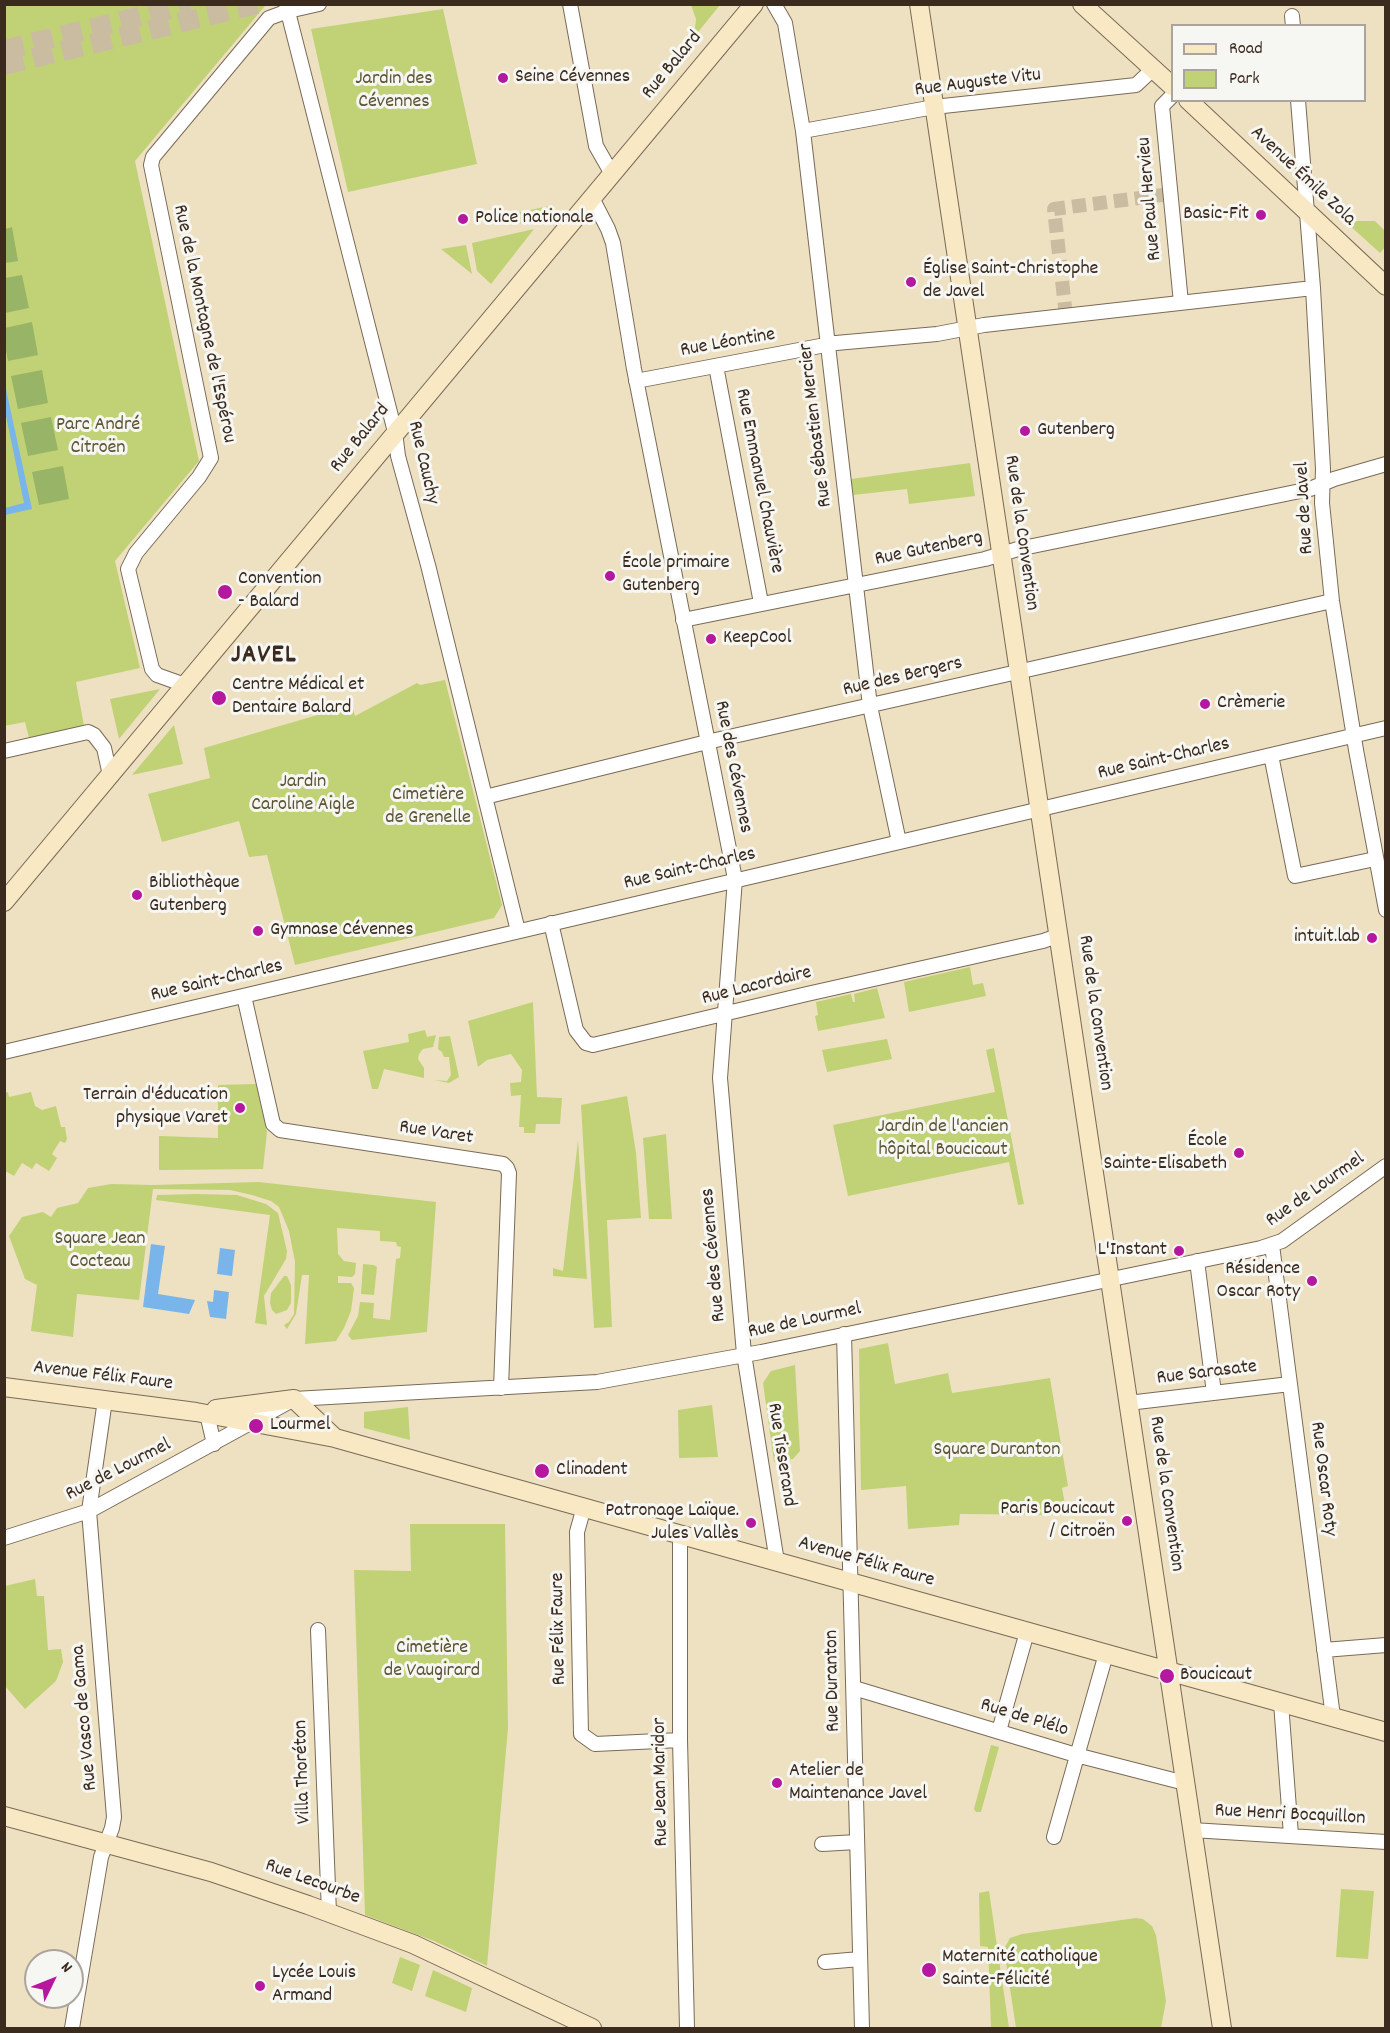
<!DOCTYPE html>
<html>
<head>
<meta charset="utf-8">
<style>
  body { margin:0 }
  #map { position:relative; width:1390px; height:2033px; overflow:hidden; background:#eee1c2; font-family:Dekko,sans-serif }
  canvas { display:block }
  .frame { position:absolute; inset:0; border:6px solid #3b2a1e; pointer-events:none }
  .legend { position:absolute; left:1171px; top:24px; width:195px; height:78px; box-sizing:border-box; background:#f6f6f2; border:2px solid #aba49d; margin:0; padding:8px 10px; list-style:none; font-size:18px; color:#3b2a1e }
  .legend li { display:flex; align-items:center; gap:12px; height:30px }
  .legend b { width:30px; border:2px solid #aba49d }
  .north { position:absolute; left:24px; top:1949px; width:60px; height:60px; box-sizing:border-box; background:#f6f6f2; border:2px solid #aba49d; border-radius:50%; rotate:47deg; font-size:16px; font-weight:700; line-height:24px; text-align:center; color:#3b2a1e }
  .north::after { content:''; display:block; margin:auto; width:21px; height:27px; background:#b5179e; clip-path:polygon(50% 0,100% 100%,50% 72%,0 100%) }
</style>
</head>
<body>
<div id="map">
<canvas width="1390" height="2033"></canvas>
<div class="frame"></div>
<ul class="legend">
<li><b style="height:8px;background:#f8e8c3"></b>Road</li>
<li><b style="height:16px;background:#c0d275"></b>Park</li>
</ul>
<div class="north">N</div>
</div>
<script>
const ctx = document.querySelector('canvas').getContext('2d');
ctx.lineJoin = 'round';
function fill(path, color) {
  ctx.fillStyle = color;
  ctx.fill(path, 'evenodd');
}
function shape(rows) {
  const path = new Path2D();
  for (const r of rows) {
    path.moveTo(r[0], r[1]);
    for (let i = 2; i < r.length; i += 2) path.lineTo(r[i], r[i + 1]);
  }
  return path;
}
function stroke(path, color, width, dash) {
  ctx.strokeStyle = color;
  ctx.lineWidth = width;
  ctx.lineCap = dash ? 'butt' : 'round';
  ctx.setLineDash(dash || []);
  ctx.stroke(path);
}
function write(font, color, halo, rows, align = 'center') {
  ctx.font = font + ' Dekko,sans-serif';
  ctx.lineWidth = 6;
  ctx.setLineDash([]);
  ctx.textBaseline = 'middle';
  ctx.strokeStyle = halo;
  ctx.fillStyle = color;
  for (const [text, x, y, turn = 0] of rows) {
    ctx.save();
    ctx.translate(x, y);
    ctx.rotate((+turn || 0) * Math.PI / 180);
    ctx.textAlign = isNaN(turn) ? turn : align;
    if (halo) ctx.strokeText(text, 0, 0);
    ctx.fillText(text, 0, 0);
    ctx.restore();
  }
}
fill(shape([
  [263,4,265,6,135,161,199,461,115,561,140,668,76,682,84,726,29,738,25,722,4,726,4,5],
  [691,5,720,5,694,37,696,19],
  [443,9,477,164,348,192,311,29],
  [554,205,543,218,513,225,511,214],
  [1352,221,1375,221,1385,231,1385,247,1380,253,1348,224],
  [534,229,491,284,477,271,472,243],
  [466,245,472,274,441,249],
  [970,463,975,496,909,504,907,489,853,495,851,479],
  [445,680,502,905,494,918,295,965,267,855,249,857,239,821,162,842,148,794,210,778,204,748,352,705,355,716,417,683,420,685],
  [160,689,119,739,110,699],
  [174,725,183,764,132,775],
  [970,967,973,985,983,983,986,996,909,1012,904,982],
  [877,988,885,1018,818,1031,815,1016,818,1015,816,1002,851,994,853,1002,855,1002,854,994],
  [533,1002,537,1097,562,1098,560,1124,536,1124,535,1133,524,1133,524,1127,519,1127,521,1095,511,1096,510,1083,521,1082,522,1070,511,1054,487,1060,478,1067,468,1021],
  [425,1030,427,1037,436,1035,433,1047,423,1049,419,1054,418,1059,424,1068,424,1078,384,1069,378,1089,372,1089,363,1051,409,1042,408,1034],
  [450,1036,459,1077,449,1083,434,1080,447,1081,451,1075,449,1057,444,1057,442,1052,438,1049,439,1037],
  [887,1039,892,1059,827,1072,822,1050],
  [994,1048,1024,1204,1018,1205,1009,1162,848,1196,833,1125,995,1092,986,1050],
  [256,1084,267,1132,263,1169,159,1170,159,1136,218,1138,218,1085],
  [8,1092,9,1097,31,1092,35,1106,42,1110,56,1106,61,1127,65,1127,67,1139,65,1143,60,1141,52,1154,57,1158,49,1171,36,1163,32,1169,22,1163,14,1176,7,1172,5,1172,4,1093],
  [627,1096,636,1153,641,1218,607,1220,612,1327,594,1328,581,1105],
  [666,1134,672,1219,649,1219,643,1138],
  [578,1140,587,1279,553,1276,553,1268,563,1271],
  [259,1182,436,1202,427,1332,352,1340,348,1335,358,1316,360,1302,374,1303,373,1318,390,1320,396,1259,400,1258,401,1247,397,1246,396,1242,380,1241,380,1231,337,1228,338,1254,344,1261,356,1263,355,1274,352,1277,338,1276,338,1283,351,1283,354,1288,351,1311,344,1328,336,1341,305,1344,309,1275,302,1275,296,1314,287,1329,284,1325,289,1322,294,1314,295,1262,289,1231,279,1207,271,1201,252,1195,230,1190,153,1189,139,1300,77,1294,73,1337,31,1331,37,1285,25,1279,9,1236,22,1217,43,1212,51,1217,57,1208,78,1203,88,1188,111,1184,153,1185],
  [196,1194,237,1195,266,1204,278,1213,287,1251,286,1259,264,1296,267,1325,255,1323,270,1215,156,1200,157,1195],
  [363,1264,374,1265,377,1267,374,1295,361,1294],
  [284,1276,287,1276,291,1285,291,1303,287,1310,276,1314,272,1310,270,1303,271,1293],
  [888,1343,895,1384,948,1373,952,1393,1050,1378,1068,1486,1062,1488,1067,1515,960,1514,959,1525,908,1529,906,1486,861,1490,859,1349],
  [795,1365,800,1451,793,1459,774,1462,763,1383,771,1371],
  [712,1405,718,1457,679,1458,678,1410],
  [408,1407,410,1440,364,1428,364,1412],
  [410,1524,505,1524,508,1728,487,1966,434,1941,365,1915,354,1570,411,1571],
  [35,1579,37,1596,44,1596,48,1650,61,1649,63,1662,56,1681,25,1709,5,1686,5,1586],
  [991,1745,999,1747,981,1812,976,1812,974,1809],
  [1341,1889,1374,1891,1368,1959,1336,1957],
  [989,1891,1009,2028,991,2028,988,1947,980,1946,979,1893],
  [1136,1918,1143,1919,1152,1926,1156,1935,1166,2001,1161,2028,1016,2028,1004,1949,1010,1938,1022,1934],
  [400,1957,420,1965,412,1991,392,1983],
  [433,1970,472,1988,466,2012,425,1996]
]), '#c0d275');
fill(shape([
  [12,227,18,261,5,263,5,229],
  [22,275,29,308,5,313,5,278],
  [32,322,38,355,8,361,5,346,5,328],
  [42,370,48,403,18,409,11,376],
  [51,417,58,450,28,456,21,423],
  [63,466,69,499,39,505,32,472]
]), '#98b466');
fill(shape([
  [4,380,32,509,5,515,5,508,24,503,5,411],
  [151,1244,165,1246,158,1294,195,1300,189,1314,143,1307],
  [220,1248,235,1250,232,1276,217,1274],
  [214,1290,229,1292,226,1319,210,1317,207,1301,213,1302]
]), '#79b5eb');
stroke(shape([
  [1066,316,1054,209,1170,194]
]), '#cabca1', 14, [14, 7]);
stroke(shape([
  [4,50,190,4],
  [4,65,257,4]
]), '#cabca1', 20, [20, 10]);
const street = shape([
  [286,4,395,432,398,456,428,565,518,931],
  [570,4,596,146,612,174],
  [774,4,785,23,803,131,870,706,899,842],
  [1292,16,1293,26],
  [1172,96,1162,106,1181,303],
  [1298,100,1313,288,1323,469,1322,503,1332,601,1356,750,1386,910],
  [803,131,934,107,1136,85,1153,69],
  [592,198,608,229,613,243,634,369,735,879,720,1078,744,1354,777,1562],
  [716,366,761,603],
  [636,381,836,343,937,334,984,325,1313,288],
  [683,620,985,559,1018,549,1310,489,1334,479,1386,464],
  [185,685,157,675,152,669,128,569,136,553,199,477,211,458,151,165,153,157,269,18,288,11,319,4],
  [4,751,88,732,94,735,104,748,110,775],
  [1271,755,1295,876,1375,859],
  [485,797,707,742,1332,601],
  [551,923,576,1030,586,1043,593,1045,807,994,1043,941,1060,935],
  [244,996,273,1124,280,1130,503,1164,507,1168,509,1173,501,1388],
  [4,1052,1386,728],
  [1272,1245,1333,1717],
  [1197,1261,1214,1393],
  [844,1334,862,2028],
  [1128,1403,1290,1384],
  [207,1414,214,1444],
  [584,1507,577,1532,581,1734,595,1744,680,1740],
  [680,1534,680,1740,687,2028],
  [4,1538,89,1511,294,1399,597,1382,761,1352,1261,1248,1282,1241,1386,1166],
  [318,1630,329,1913],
  [1324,1650,1386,1645],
  [854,1688,1076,1755,1185,1783],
  [1281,1703,1291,1835],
  [999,1731,1027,1632],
  [1192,1830,1386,1842],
  [1054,1837,1106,1654],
  [822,1844,857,1842],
  [825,1962,860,1959],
  [72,2028,101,1857,112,1828,114,1817,89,1511,105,1400]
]);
const secondary = shape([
  [919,4,1222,2028],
  [1082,4,1172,86],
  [1188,100,1386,286],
  [4,902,754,4],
  [4,1387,196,1412,335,1438,1386,1732],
  [294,1399,335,1438],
  [216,1409,294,1399],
  [4,1816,211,1872,308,1905,413,1944,592,2028]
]);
stroke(street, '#7a6a57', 16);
stroke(secondary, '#7a6a57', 20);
stroke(street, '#fff', 14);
stroke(secondary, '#f8e8c3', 18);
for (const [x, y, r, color] of [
  [503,78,6,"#b5179e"],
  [1261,215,6,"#b5179e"],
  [463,219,6,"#b5179e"],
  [911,282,6,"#b5179e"],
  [1025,431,6,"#b5179e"],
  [610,576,6,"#b5179e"],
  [225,592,8,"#b5179e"],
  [711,639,6,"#b5179e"],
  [219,698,8,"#b5179e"],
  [1205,704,6,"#b5179e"],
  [137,895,6,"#b5179e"],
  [258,931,6,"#b5179e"],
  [1372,938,6,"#b5179e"],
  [240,1108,6,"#b5179e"],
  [1239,1153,6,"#b5179e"],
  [1179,1251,6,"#b5179e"],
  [1312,1281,6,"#b5179e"],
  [256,1426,8,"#b5179e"],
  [542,1471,8,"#b5179e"],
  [1127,1521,6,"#b5179e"],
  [751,1523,6,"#b5179e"],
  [1167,1676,8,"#b5179e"],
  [777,1783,6,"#b5179e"],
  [929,1970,8,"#b5179e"],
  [260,1986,6,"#b5179e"]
]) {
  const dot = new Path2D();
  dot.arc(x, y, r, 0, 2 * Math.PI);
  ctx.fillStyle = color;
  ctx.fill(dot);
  stroke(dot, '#f6f6f2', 2);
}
write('20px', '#3b2a1e', '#f6f6f2', [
  ["Rue Balard",673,66,-50],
  ["Rue Auguste Vitu",978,84,-7],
  ["Avenue Émile Zola",1302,177,43],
  ["Rue Paul Hervieu",1151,199,-95],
  ["Rue de la Montagne de l'Espérou",203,324,78],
  ["Rue Léontine",728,344,-10],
  ["Rue Sébastien Mercier",817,425,-97],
  ["Rue Balard",361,439,-51],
  ["Rue Cauchy",422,463,77],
  ["Rue Emmanuel Chauvière",758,481,79],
  ["Rue de Javel",1306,508,-93],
  ["Rue de la Convention",1020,533,82],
  ["Rue Gutenberg",929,550,-12],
  ["Rue des Bergers",903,678,-13],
  ["Rue Saint-Charles",1164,760,-13],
  ["Rue des Cévennes",732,767,79],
  ["Rue Saint-Charles",690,870,-13],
  ["Rue Saint-Charles",217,982,-13],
  ["Rue Lacordaire",757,987,-14],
  ["Rue de la Convention",1094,1013,82],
  ["Rue Varet",436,1134,9],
  ["Rue de Lourmel",1316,1191,-35],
  ["Rue des Cévennes",715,1255,-95],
  ["Rue de Lourmel",805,1322,-12],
  ["Rue Sarasate",1207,1374,-7],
  ["Avenue Félix Faure",103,1377,7],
  ["Rue Tisserand",780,1455,81],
  ["Rue de Lourmel",119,1471,-27],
  ["Rue Oscar Roty",1322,1479,83],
  ["Rue de la Convention",1165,1494,82],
  ["Avenue Félix Faure",866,1563,16],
  ["Rue Félix Faure",560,1629,-91],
  ["Rue Duranton",834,1681,-91],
  ["Rue Vasco de Gama",86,1718,-95],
  ["Rue de Plélo",1024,1719,17],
  ["Villa Thoréton",304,1772,-92],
  ["Rue Jean Maridor",662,1782,-91],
  ["Rue Henri Bocquillon",1290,1816,3],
  ["Rue Lecourbe",312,1883,20]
]);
write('20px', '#3b2a1e', '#f6f6f2', [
  ["Seine Cévennes",515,78],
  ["Basic-Fit",1249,215,"right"],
  ["Police nationale",475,219],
  ["Église Saint-Christophe",923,270],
  ["de Javel",923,293],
  ["Gutenberg",1037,431],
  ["École primaire",622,564],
  ["Gutenberg",622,587],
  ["Convention",238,580],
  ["- Balard",238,603],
  ["KeepCool",723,639],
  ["Centre Médical et",232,686],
  ["Dentaire Balard",232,709],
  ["Crèmerie",1217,704],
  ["Bibliothèque",149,884],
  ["Gutenberg",149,907],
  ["Gymnase Cévennes",270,931],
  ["intuit.lab",1360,938,"right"],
  ["Terrain d'éducation",228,1096,"right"],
  ["physique Varet",228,1119,"right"],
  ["École",1227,1142,"right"],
  ["Sainte-Elisabeth",1227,1165,"right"],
  ["L'Instant",1167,1251,"right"],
  ["Résidence",1300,1270,"right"],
  ["Oscar Roty",1300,1293,"right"],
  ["Lourmel",270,1426],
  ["Clinadent",556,1471],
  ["Paris Boucicaut",1115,1510,"right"],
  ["/ Citroën",1115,1533,"right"],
  ["Patronage Laïque.",739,1512,"right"],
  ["Jules Vallès",739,1535,"right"],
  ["Boucicaut",1180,1676],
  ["Atelier de",789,1772],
  ["Maintenance Javel",789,1795],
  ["Maternité catholique",942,1958],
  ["Sainte-Félicité",942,1981],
  ["Lycée Louis",272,1974],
  ["Armand",272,1997]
], 'left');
write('20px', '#5c5434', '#f6f6f2', [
  ["Jardin des",394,80],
  ["Cévennes",394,103],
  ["Parc André",98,426],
  ["Citroën",98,449],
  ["Jardin",303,783],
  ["Caroline Aigle",303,806],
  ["Cimetière",428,796],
  ["de Grenelle",428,819],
  ["Jardin de l'ancien",943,1128],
  ["hôpital Boucicaut",943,1151],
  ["Square Jean",100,1240],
  ["Cocteau",100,1263],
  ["Square Duranton",997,1451],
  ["Cimetière",432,1649],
  ["de Vaugirard",432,1672]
]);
ctx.letterSpacing = '1.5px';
write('bold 26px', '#3b2a1e', '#f6f6f2', [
  ["JAVEL",264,657]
]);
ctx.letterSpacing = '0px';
</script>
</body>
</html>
